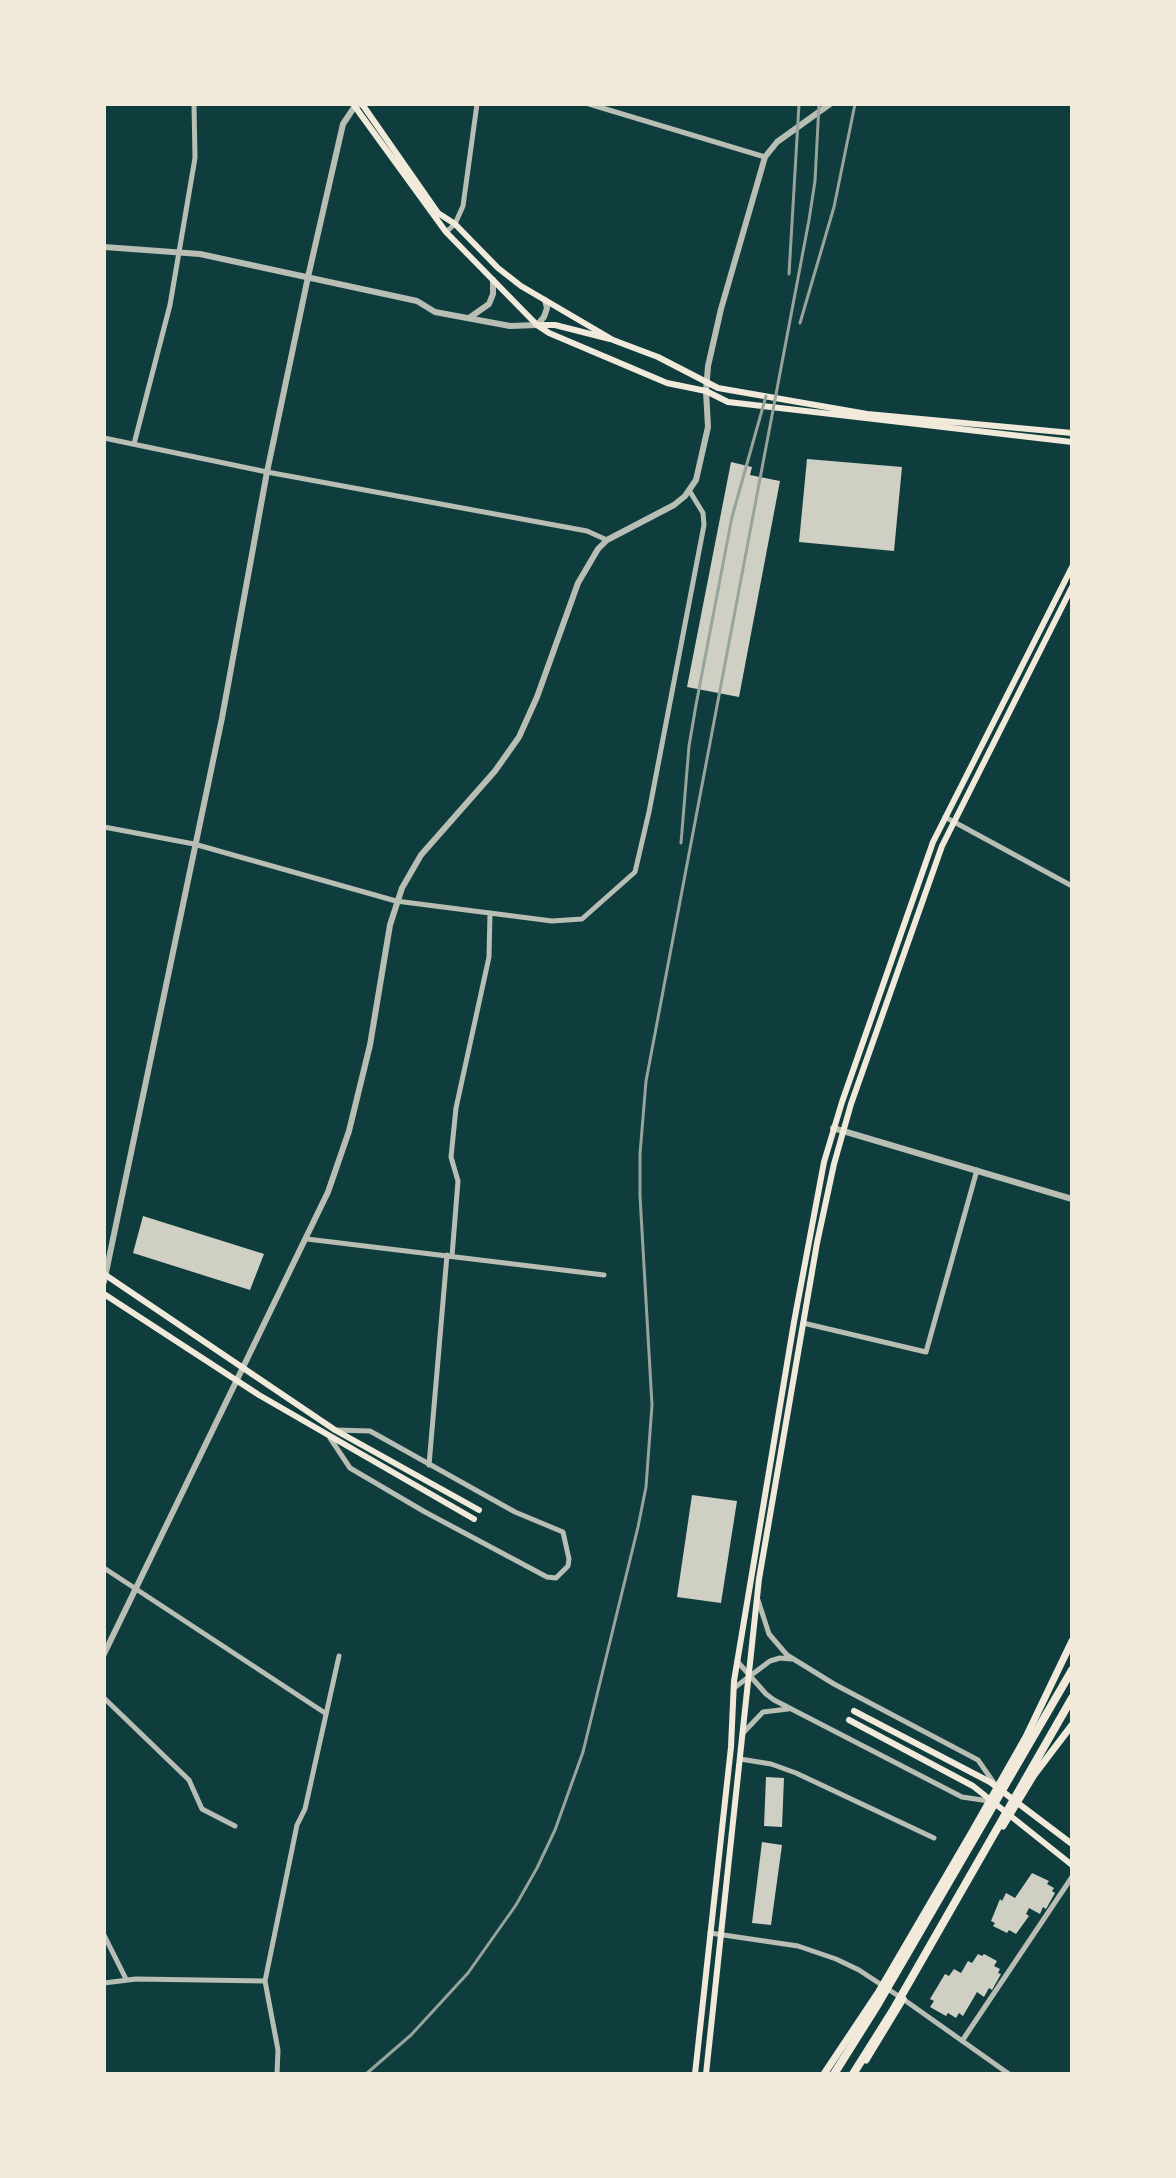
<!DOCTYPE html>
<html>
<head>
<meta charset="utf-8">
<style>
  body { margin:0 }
  #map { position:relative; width:1176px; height:2178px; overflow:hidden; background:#0f3d3e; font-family:Jost,sans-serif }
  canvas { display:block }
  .frame { position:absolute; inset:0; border:106px solid #f1e9da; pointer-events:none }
</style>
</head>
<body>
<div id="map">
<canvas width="1176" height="2178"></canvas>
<div class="frame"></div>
</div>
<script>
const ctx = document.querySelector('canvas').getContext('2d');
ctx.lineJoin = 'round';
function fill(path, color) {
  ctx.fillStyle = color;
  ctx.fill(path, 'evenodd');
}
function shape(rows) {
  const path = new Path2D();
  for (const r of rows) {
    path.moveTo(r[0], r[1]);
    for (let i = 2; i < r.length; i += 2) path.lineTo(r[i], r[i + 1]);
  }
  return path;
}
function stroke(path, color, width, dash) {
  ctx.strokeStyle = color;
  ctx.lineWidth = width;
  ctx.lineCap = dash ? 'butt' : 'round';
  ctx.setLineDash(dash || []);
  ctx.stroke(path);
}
fill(shape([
  [807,459,902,467,894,551,799,542],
  [731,462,752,467,750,475,780,481,739,697,687,687],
  [143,1216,264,1254,250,1290,133,1253],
  [692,1495,737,1501,721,1603,677,1597],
  [766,1777,784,1778,782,1827,764,1826],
  [762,1842,782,1845,771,1925,752,1923],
  [1032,1873,1049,1881,1047,1884,1054,1888,1052,1891,1055,1893,1046,1909,1043,1907,1040,1914,1029,1908,1026,1914,1029,1916,1016,1934,1009,1930,1007,1933,993,1926,995,1923,991,1921,1000,1899,1002,1901,1006,1893,1015,1898],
  [978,1954,982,1956,984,1954,997,1961,994,1966,1000,1969,998,1973,1001,1974,992,1990,989,1988,984,1997,977,1992,963,2016,959,2013,956,2018,948,2013,946,2016,930,2007,934,2001,930,1999,945,1974,949,1976,954,1969,961,1973,968,1961,972,1963]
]), '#cfcfc3');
stroke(shape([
  [589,104,765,157],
  [446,232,455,224,463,206,477,104],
  [104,438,267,472,587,531,607,540],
  [134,444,170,305,195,158,194,104],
  [945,817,1072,886],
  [104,827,194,844,396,901,552,921,582,919,635,872,649,812,704,525,703,513,689,490],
  [307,1239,604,1275],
  [452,1256,458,1181,451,1157,456,1108,489,957,490,913],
  [803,1323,926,1352,977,1170],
  [330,1438,350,1468,425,1512,547,1577,556,1578,568,1566,569,1559,563,1532,515,1512,370,1431,335,1430],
  [429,1465,447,1255],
  [104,1568,325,1713],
  [758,1600,769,1634,787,1655,834,1684,978,1760,994,1783],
  [737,1661,766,1694,774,1700,962,1797,989,1801],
  [734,1688,770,1661,780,1658,791,1659],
  [104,1698,189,1780,202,1809,235,1826],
  [743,1733,763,1712,788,1709],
  [740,1759,771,1764,796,1773,934,1838],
  [710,1933,798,1946,836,1959,859,1970,903,1999,1009,2074],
  [104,1935,126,1979],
  [265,1981,297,1825,305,1809,339,1656],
  [104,1983,136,1979,265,1981,278,2050,277,2074],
  [962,2041,1072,1877]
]), '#b8beb3', 5);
stroke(shape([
  [104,247,200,254,417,301,435,312,510,326,537,325,544,317,547,308,545,300],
  [469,318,489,304,493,294,493,280],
  [833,1128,1072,1199],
  [104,1282,222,718,267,472,308,277,343,124,353,109,361,104],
  [104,1654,328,1192,349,1131,370,1045,390,925,402,888,421,855,495,771,519,737,537,697,578,583,598,549,607,540,674,505,685,496,696,480,708,427,706,391,708,366,721,309,765,157,777,142,830,104]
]), '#b8beb3', 6);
stroke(shape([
  [353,104,446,232,537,325,549,333,667,383,706,391,728,402,1072,442],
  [362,104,438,213,455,224,498,268,521,286,613,340,658,357,718,388,867,414,1072,433],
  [539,325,555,325,610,339],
  [104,1274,335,1430,479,1510],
  [104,1294,259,1395,474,1519],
  [854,1711,990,1782,1072,1844],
  [849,1720,973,1786,1072,1865],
  [695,2074,731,1747,734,1681,794,1322,824,1162,842,1102,933,842,1072,567],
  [706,2074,759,1579,817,1243,834,1164,851,1104,942,846,1072,587]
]), '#f1e9da', 6);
stroke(shape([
  [1003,1826,1034,1775,1072,1725],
  [866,2060,903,1999],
  [824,2074,878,1993,972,1832,1026,1737,1072,1641]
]), '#f1e9da', 7);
stroke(shape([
  [834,2074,878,2004,1072,1670],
  [853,2074,892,2012,1072,1698]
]), '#f1e9da', 8);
stroke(shape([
  [789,274,799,104],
  [800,323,834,207,855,104],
  [681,843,689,746,696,705,732,517,766,396],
  [366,2074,411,2035,468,1973,516,1905,537,1868,555,1830,583,1752,638,1527,646,1487,652,1405,640,1196,640,1154,646,1081,809,220,815,181,819,104]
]), '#97a49c', 3);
</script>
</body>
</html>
